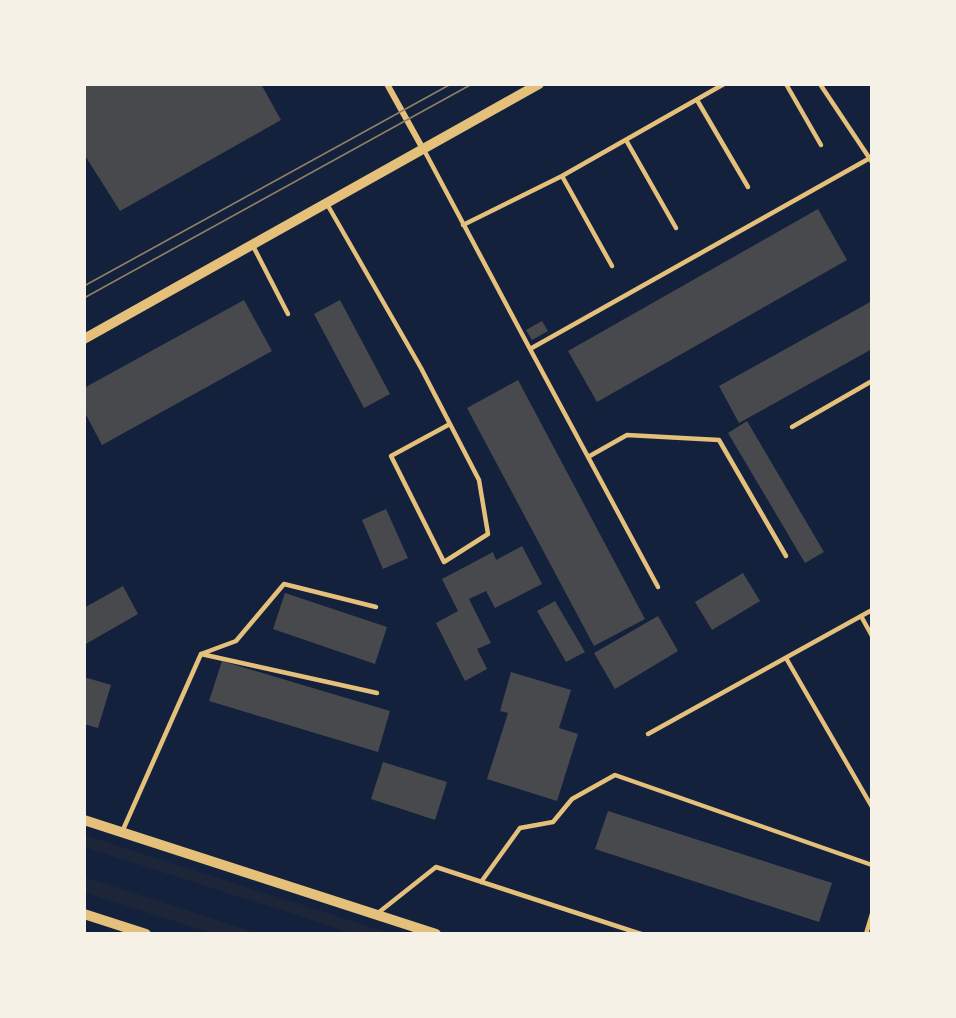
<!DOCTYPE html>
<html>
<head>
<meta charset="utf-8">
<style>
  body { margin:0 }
  #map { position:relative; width:956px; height:1018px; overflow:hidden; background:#14213d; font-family:"Roboto Serif",serif }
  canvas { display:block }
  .frame { position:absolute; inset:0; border:86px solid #f6f1e7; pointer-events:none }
</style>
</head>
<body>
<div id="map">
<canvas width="956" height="1018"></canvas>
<div class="frame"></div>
</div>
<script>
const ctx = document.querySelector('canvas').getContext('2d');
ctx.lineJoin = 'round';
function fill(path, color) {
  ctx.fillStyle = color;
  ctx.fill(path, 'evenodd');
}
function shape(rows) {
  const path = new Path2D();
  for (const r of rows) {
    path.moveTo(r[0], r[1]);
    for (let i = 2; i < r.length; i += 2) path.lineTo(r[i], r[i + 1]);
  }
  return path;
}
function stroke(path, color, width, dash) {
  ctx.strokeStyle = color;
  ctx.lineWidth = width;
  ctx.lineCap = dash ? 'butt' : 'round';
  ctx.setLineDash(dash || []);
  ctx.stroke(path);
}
fill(shape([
  [84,835,392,934,355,934,84,847],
  [84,877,260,934,214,934,84,892]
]), '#1d2539');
fill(shape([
  [84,84,261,84,281,120,120,211,84,154],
  [818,209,847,260,597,402,568,351],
  [244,300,272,351,102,445,84,411,84,388],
  [340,300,390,394,364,408,314,314],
  [872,301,872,349,739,423,719,386],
  [542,321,548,331,532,340,526,330],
  [518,380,645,619,594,646,467,408],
  [747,421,824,552,805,563,728,433],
  [386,509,408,558,383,569,362,520],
  [522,546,542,584,495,608,486,591,469,599,491,643,477,649,487,669,465,681,436,623,458,611,442,579,493,552,496,560],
  [743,573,760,601,712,630,695,602],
  [123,586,138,614,84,645,84,608],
  [285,593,387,627,375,664,273,629],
  [555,601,585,652,566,662,537,611],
  [658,616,678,651,615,689,594,653],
  [222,661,390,711,378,752,209,701],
  [511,672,571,690,559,728,578,734,557,801,487,779,508,713,500,711],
  [84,677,111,685,98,728,84,724],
  [383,762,447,782,435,820,371,799],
  [608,811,832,883,819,922,595,849]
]), '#48494c');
stroke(shape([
  [786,84,821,145],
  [820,84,872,162],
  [697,100,748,187],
  [626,140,676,228],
  [424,150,530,349],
  [562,176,612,266],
  [327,204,421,368,479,480,488,534,444,562,391,456,450,424],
  [463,225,562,176,724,84],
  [252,244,288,314],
  [792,427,872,381],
  [588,457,627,435,719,440,786,556],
  [658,587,530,349,870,158],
  [376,607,284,584,236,641,201,654,377,693],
  [861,616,872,636],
  [786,658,872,807],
  [648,734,872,610],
  [122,832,201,654],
  [481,882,520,828,553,822,572,799,615,775,872,865],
  [378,913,436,867,641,934],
  [866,934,872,914]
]), '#e5c07b', 4.5);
stroke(shape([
  [387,84,423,149]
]), '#e5c07b', 6);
stroke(shape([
  [84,339,539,84],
  [84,820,436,934],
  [84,914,146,934]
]), '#e5c07b', 10);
stroke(shape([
  [84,286,451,84],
  [84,298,472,84]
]), '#918062', 1.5);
</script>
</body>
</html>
